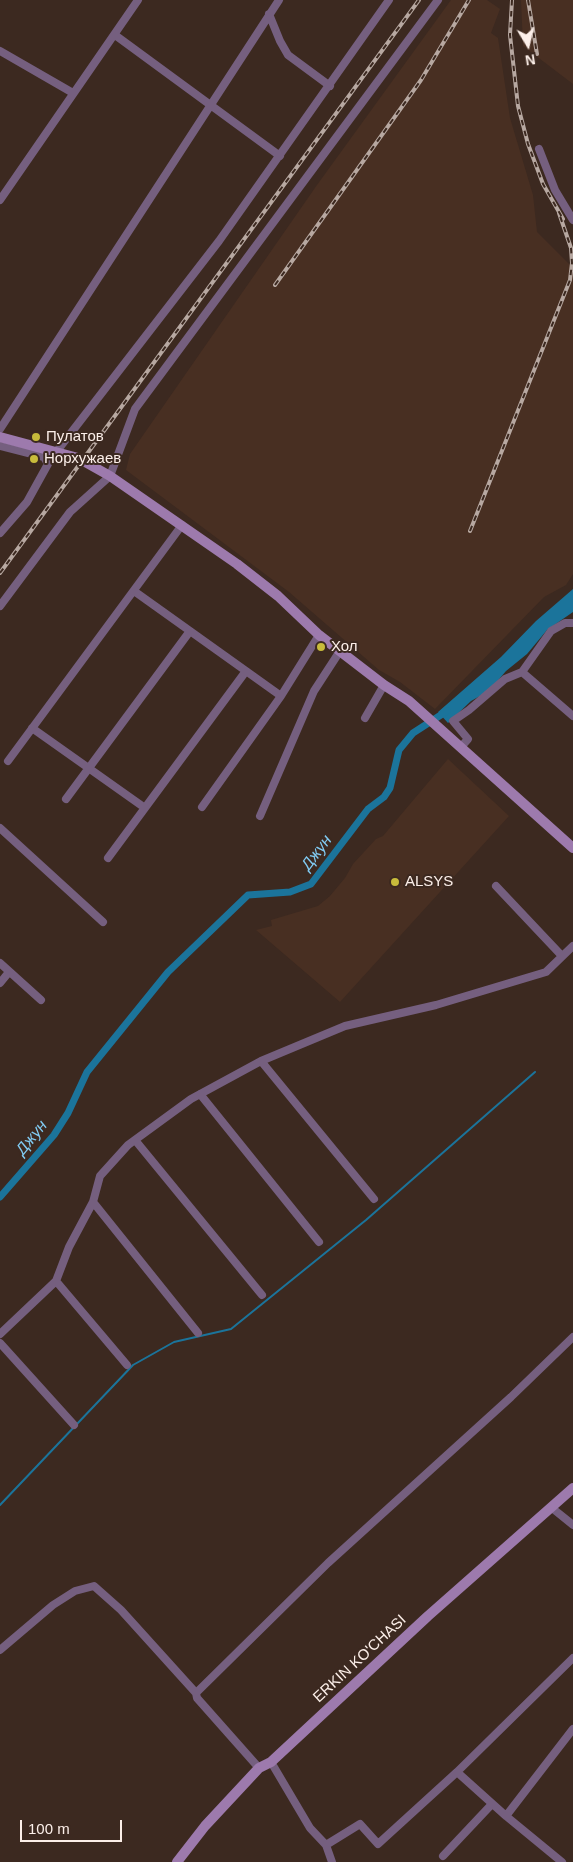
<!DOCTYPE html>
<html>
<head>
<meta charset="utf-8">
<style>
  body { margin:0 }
  #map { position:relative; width:573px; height:1862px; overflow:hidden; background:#3c2920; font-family:Helvetica,sans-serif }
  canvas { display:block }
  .north { position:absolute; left:503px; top:20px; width:50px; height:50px; -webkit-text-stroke:4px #3c2920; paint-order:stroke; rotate:171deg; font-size:14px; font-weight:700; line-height:20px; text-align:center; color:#fcefe9 }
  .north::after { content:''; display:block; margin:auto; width:18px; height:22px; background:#fcefe9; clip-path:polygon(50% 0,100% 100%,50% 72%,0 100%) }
  .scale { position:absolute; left:20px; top:1820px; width:102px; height:22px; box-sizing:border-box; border:2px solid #fcefe9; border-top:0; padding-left:6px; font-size:15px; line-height:18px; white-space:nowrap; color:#fcefe9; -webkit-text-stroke:4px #3c2920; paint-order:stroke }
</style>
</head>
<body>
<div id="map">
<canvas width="573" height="1862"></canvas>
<div class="north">N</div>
<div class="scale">100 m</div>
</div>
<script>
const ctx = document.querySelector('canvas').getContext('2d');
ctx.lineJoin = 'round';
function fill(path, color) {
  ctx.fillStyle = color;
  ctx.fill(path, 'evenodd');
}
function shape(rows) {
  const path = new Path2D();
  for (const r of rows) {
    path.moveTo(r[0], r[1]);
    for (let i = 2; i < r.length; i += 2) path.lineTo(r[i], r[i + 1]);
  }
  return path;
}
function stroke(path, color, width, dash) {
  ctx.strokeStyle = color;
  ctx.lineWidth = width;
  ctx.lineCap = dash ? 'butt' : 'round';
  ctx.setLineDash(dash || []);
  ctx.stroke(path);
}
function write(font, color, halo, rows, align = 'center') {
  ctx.font = font + ' Helvetica,sans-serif';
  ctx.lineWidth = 4;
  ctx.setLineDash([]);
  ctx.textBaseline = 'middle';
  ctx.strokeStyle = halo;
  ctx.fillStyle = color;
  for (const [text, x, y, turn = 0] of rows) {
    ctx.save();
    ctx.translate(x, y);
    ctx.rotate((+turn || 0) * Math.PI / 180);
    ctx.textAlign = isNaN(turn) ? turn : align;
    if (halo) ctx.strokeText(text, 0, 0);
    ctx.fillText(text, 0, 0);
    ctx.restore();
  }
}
fill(shape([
  [451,0,487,0,500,9,491,33,498,38,510,118,533,195,537,232,573,268,573,574,566,585,544,597,435,709,400,682,379,670,289,592,126,470,130,454,317,185],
  [521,0,573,0,573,84,523,46],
  [448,759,509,816,340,1002,256,930,272,926,271,920,318,906,330,896,345,878,353,864,376,839,383,836]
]), '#482f22');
fill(shape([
  [573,589,573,612,547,630,527,654,506,671,489,691,471,701,448,723,438,712,501,657,536,621]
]), '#1b749b');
stroke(shape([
  [0,1505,133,1365,174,1342,231,1329,366,1220,535,1072]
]), '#1b749b', 2);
stroke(shape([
  [0,1197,54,1135,68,1113,87,1072,168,972,248,895,290,892,311,884,368,809,384,797,390,788,399,750,413,733,447,711]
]), '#1b749b', 7);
stroke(shape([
  [269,14,280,41,288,55,330,86],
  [115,35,280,156],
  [0,51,73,93],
  [539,149,555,190,573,220],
  [0,200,138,0],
  [0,429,279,0],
  [0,446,44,457,48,464,27,502,0,533],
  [57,451,219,241,389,0],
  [134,591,281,696],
  [0,606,70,512,110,476,135,409,438,0],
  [522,672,573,716],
  [365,718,384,685],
  [32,728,145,808],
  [461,747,468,739,453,721,469,710,505,679,522,672,551,631,565,623,573,623],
  [8,761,182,525],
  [66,799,190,631],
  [202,807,281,696,319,635],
  [260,816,314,691,340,651],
  [0,828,103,922],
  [108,858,246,671],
  [496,886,562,956],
  [0,963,41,1000],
  [0,983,9,972],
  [261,1061,374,1199],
  [200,1094,319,1242],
  [135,1140,262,1295],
  [93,1202,198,1333],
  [56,1281,127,1365],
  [0,1334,56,1281,69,1247,93,1202,100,1176,128,1145,191,1099,261,1061,345,1026,436,1005,546,972,573,946],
  [0,1343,74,1425],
  [552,1508,573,1525],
  [0,1650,53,1605,75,1591,94,1586,121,1610,196,1693,197,1698,259,1768],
  [196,1693,328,1563,511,1397,573,1337],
  [271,1762,310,1828,326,1845,332,1862],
  [457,1772,506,1816,562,1862],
  [506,1816,573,1729],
  [326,1845,360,1824,378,1844,457,1772,573,1658],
  [443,1856,492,1804]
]), '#755f7f', 8);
stroke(shape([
  [0,437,78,458,110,476,237,564,278,596,319,635,384,685,409,701,573,848],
  [177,1862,205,1826,259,1768,271,1762,428,1616,573,1488]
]), '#9d7aad', 10);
const rail = shape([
  [512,0,510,35,518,106,528,144,543,184,563,219],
  [528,0,537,54],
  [275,285,421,80,469,0],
  [470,531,570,280,572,263,571,248,559,213],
  [0,573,419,0]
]);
stroke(rail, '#b7a8a1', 4);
stroke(rail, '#3c2920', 2, [5.5]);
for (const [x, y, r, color] of [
  [36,437,5,"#c8bb3b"],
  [34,459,5,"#c8bb3b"],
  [321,647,5,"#c8bb3b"],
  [395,882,5,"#c8bb3b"]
]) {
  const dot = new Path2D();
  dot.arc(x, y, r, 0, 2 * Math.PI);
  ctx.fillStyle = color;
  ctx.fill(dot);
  stroke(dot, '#3c2920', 2);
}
write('15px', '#fcefe9', '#3c2920', [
  ["Пулатов",46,437],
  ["Норхужаев",44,459],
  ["Хол",331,647],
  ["ALSYS",405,882]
], 'left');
write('15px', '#fcefe9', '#3c2920', [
  ["ERKIN KO'CHASI",360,1659,-43]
]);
write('italic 16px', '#81cbf3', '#3c2920', [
  ["Джун",317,853,-53],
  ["Джун",32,1138,-51]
]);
</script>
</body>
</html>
